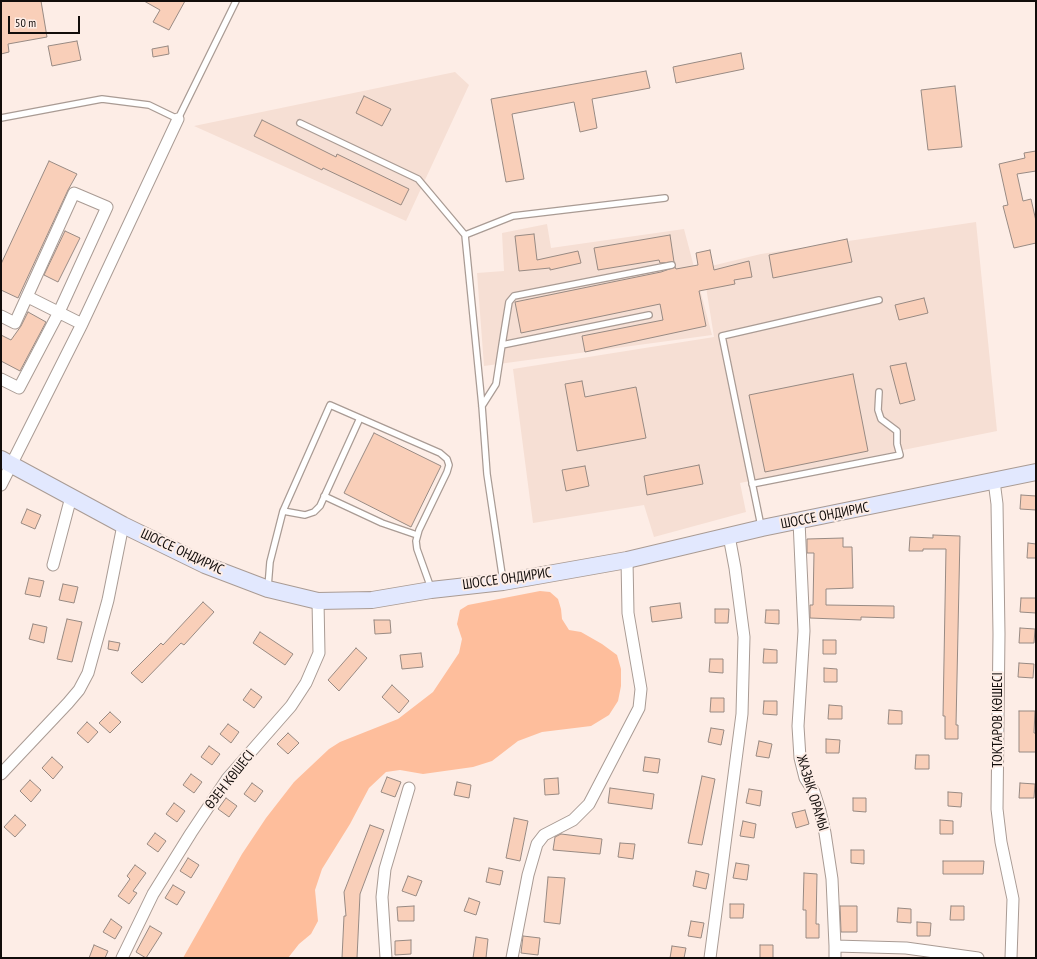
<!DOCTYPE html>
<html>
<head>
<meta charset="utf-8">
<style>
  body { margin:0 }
  #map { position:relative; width:1037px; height:959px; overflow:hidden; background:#fdede6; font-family:"PT Sans Narrow",sans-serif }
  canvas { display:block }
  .frame { position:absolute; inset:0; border:2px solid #120d0b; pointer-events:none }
  .scale { position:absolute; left:8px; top:16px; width:72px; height:18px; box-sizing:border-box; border:2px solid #120d0b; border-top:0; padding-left:5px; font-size:12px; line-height:14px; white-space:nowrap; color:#120d0b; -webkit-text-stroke:3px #fdede6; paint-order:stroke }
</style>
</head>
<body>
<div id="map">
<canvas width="1037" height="959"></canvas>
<div class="frame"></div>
<div class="scale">50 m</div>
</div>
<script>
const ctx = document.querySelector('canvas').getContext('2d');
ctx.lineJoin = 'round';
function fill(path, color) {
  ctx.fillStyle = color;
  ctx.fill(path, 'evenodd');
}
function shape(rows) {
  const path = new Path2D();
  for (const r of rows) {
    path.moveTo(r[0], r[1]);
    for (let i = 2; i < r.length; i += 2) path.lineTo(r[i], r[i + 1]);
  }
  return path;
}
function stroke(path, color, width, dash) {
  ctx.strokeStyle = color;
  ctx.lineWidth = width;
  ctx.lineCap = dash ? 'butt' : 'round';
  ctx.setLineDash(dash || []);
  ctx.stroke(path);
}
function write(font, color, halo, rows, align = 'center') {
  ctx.font = font + ' "PT Sans Narrow",sans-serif';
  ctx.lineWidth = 4;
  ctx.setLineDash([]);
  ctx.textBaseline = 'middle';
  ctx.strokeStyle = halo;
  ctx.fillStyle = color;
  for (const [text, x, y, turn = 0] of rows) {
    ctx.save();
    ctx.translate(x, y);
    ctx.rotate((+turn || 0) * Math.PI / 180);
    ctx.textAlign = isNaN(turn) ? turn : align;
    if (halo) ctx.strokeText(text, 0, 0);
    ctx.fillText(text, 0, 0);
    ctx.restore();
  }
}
fill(shape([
  [455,72,469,85,406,221,194,126],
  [976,222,997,431,740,483,746,512,654,537,644,505,533,523,513,369,714,337,703,268,761,254],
  [547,224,551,248,684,229,712,335,484,366,477,273,504,271,502,233]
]), '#f6dfd4');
fill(shape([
  [540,591,550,592,558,599,561,609,562,619,569,630,581,632,602,644,617,655,621,669,621,686,618,701,609,715,591,726,542,732,518,741,492,761,473,767,423,774,400,770,386,772,369,788,350,824,322,869,315,890,318,921,311,934,299,944,288,958,183,958,242,854,266,818,294,782,329,749,340,742,398,719,433,692,459,653,462,639,457,624,460,610,468,605]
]), '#febe9c');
const building = shape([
  [1,1,41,1,47,37,8,44,9,52,1,54,1,1],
  [144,1,185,1,169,30,153,22,160,10,144,1],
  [77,41,81,60,52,66,48,46,77,41],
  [168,46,169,54,153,57,152,49,168,46],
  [741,53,744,69,676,83,673,67,741,53],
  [646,71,650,88,592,99,597,128,580,132,574,102,512,114,524,179,506,182,491,99,646,71],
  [955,86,962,147,928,150,921,90,955,86],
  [364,96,391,109,382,126,356,113,364,96],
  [262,120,336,157,337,154,409,189,401,205,323,168,322,170,254,136,262,120],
  [1036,151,1036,171,1017,174,1023,201,1031,199,1036,221,1036,243,1014,248,1003,206,1008,205,999,164,1025,158,1024,153,1036,151],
  [49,161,77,174,68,190,18,298,1,290,1,264,49,161],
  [65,231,80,238,58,282,44,275,65,231],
  [534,234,537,260,578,251,581,263,550,270,550,268,519,271,515,236,534,234],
  [670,235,674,262,660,263,659,260,598,270,594,248,670,235],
  [847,239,852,262,773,278,769,255,847,239],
  [710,250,714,270,749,261,752,277,734,280,735,284,699,291,706,326,585,352,582,336,663,320,660,304,521,333,515,302,661,272,675,267,676,269,698,265,696,253,710,250],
  [924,298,928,313,899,320,895,305,924,298],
  [28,312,46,322,20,371,1,361,1,335,11,340,21,326,28,312],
  [906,363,915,400,900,404,890,366,906,363],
  [853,374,868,451,765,472,749,395,853,374],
  [582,381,585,397,636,387,646,438,577,451,565,384,582,381],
  [374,433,441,466,411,527,344,493,374,433],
  [699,465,703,484,647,495,644,476,699,465],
  [585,466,589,486,566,491,562,470,585,466],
  [1021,495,1036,496,1036,510,1020,509,1021,495],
  [27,509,41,515,35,529,21,523,27,509],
  [933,535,960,536,956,725,958,725,958,739,945,739,945,716,943,716,946,549,923,549,923,551,909,551,910,537,933,538,933,535],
  [843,538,843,547,852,547,853,588,826,589,826,605,894,606,894,618,861,617,861,620,810,618,810,605,813,605,814,553,807,553,807,539,843,538],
  [1028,543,1036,544,1036,558,1027,558,1028,543],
  [29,578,44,581,40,597,25,594,29,578],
  [63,584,78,587,74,603,59,600,63,584],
  [1021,598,1036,598,1036,613,1020,612,1021,598],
  [203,602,214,612,184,645,181,643,142,683,131,673,161,643,163,645,203,602],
  [680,603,682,618,652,622,650,607,680,603],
  [715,609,729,609,728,623,715,623,715,609],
  [766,610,779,610,779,624,765,623,766,610],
  [67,619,82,622,72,662,57,659,67,619],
  [374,620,390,620,391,633,375,634,374,620],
  [33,624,47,627,44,643,29,639,33,624],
  [1020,628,1035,629,1034,643,1019,643,1020,628],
  [260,632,293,654,285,665,253,643,260,632],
  [823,640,836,640,836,654,823,654,823,640],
  [109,641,120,643,118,651,108,649,109,641],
  [356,648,367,658,339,691,328,680,356,648],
  [764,649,777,650,777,663,763,663,764,649],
  [421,653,423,667,402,669,400,655,421,653],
  [710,659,723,659,723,673,709,672,710,659],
  [1019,663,1034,664,1033,678,1018,677,1019,663],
  [824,668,837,669,837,682,824,682,824,668],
  [392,685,409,701,399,713,382,697,392,685],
  [251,689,262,697,254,708,243,700,251,689],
  [711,698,724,698,724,712,710,712,711,698],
  [764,701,777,701,777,715,763,714,764,701],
  [829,705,842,706,842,719,828,719,829,705],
  [889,710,902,711,902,724,888,724,889,710],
  [1019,711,1035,711,1034,733,1036,733,1036,752,1019,752,1019,711],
  [110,712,121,722,110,733,99,723,110,712],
  [87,722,98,732,88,743,77,733,87,722],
  [228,724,239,732,231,743,220,734,228,724],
  [711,728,724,730,721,745,708,742,711,728],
  [288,733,299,743,288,754,277,744,288,733],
  [826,739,840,740,839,753,826,753,826,739],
  [759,741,772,744,769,758,756,756,759,741],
  [209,746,220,754,212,765,201,757,209,746],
  [916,755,929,755,929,769,915,769,916,755],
  [52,757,63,767,53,779,42,768,52,757],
  [645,757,660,759,658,773,643,771,645,757],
  [191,774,202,782,194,793,183,785,191,774],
  [702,776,715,779,702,845,688,843,702,776],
  [387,777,401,782,395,797,381,792,387,777],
  [558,778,559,794,545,795,544,779,558,778],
  [30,780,41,790,31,802,20,791,30,780],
  [457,782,471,785,469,798,454,795,457,782],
  [252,783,263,791,255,802,244,794,252,783],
  [1020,783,1035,784,1034,798,1019,798,1020,783],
  [610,788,654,794,652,809,608,803,610,788],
  [749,789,762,791,760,806,746,803,749,789],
  [948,792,962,793,961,807,948,806,948,792],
  [226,798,237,806,229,817,218,809,226,798],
  [853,798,866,798,866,812,853,811,853,798],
  [174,803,185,811,177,822,166,814,174,803],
  [805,810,809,824,796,828,792,813,805,810],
  [15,815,26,825,15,837,4,827,15,815],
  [514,818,528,821,520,861,506,858,514,818],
  [940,820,953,821,953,834,940,834,940,820],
  [743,821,756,824,754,838,740,836,743,821],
  [370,825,384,830,360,894,357,958,342,958,344,916,346,916,344,892,370,825],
  [155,833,166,841,158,852,147,844,155,833],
  [561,834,602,839,600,854,553,850,555,837,561,834],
  [620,843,635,844,633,859,618,857,620,843],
  [851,850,864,850,864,864,851,863,851,850],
  [188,858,199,865,191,878,180,871,188,858],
  [943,861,984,861,983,874,943,874,943,861],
  [736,863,749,865,747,880,733,878,736,863],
  [135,865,146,873,133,891,137,893,129,904,118,896,130,879,127,876,135,865],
  [489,868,503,871,500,885,486,882,489,868],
  [696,871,709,874,706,889,693,886,696,871],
  [804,873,817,874,816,924,819,924,819,938,806,938,806,910,803,910,804,873],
  [408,876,422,881,416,896,402,891,408,876],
  [548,877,565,878,560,924,544,922,548,877],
  [173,885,185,892,177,905,165,898,173,885],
  [469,898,480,902,476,915,464,911,469,898],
  [730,904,744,904,743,918,730,918,730,904],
  [414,906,414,921,398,921,397,907,414,906],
  [840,906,857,906,857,932,841,932,840,906],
  [951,906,964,906,964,920,950,920,951,906],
  [898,908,911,909,911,923,897,922,898,908],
  [111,919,122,927,115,939,103,932,111,919],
  [691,921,704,923,701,938,688,936,691,921],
  [917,922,931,923,930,936,917,936,917,922],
  [150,926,162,933,146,958,136,952,150,926],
  [523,936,540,938,538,955,521,953,523,936],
  [476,937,488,939,486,958,473,958,476,937],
  [411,940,411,954,395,955,395,941,411,940],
  [94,945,108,951,105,958,89,958,94,945],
  [760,945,773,945,773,958,760,958,760,945],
  [672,946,686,948,684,958,670,958,672,946]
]);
fill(building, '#f9cfb9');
stroke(building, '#988a83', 1);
const lane = shape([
  [1,118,102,99,149,105,178,119,236,1],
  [300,123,418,179,465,235,482,406,487,474,503,581],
  [465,235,513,216,665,198],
  [502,345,508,308,509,302,514,296,672,265],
  [482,406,496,384,502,345,649,315],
  [752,484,900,455,897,444,897,431,881,419,878,410,879,392],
  [324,496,382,523,417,535],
  [283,511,305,515,314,512,320,506,360,418],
  [761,526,722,336,879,300],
  [268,587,270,562,283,511,330,405,440,453,447,459,449,465,447,472,419,530,416,541,417,549,431,588]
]);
const street = shape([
  [28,297,82,324],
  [1,316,15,323,74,193,107,207,59,312,19,388,1,379],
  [994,481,997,504,999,634,997,809,1001,842,1013,899,1011,958],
  [1,485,82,324,178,119],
  [799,521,804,631,798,726,800,758,805,778,814,792,820,811,825,833,832,879,835,946,906,948,978,958],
  [53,565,71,497],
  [1,774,68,703,79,690,88,673,108,600,123,525],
  [122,958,153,894,191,833,227,779,291,706,306,683,319,653,318,601],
  [386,958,382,897,385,869,409,788],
  [512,958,528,875,537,844,544,835,573,820,589,804,639,708,641,689,628,613,627,560],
  [710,958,742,714,744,637,735,568,729,536],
  [835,958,835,946]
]);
const secondary = shape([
  [1,459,123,525,205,565,268,589,318,601,372,600,431,590,503,582,627,560,762,528,1036,472]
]);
stroke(lane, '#a99b94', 8);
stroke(street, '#a99b94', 13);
stroke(secondary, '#a99b94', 18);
stroke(lane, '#fff', 5.5);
stroke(street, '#fff', 11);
stroke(secondary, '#e2e8fe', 16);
write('14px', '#120d0b', '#fdede6', [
  ["ШОССЕ ОНДИРИС",825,516,-11],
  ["ШОССЕ ОНДИРИС",182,552,25],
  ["ШОССЕ ОНДИРИС",507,579,-8],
  ["ТОҚТАРОВ КӨШЕСІ",998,720,-90],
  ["ӨЗЕН КӨШЕСІ",230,780,-52],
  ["ЖАЗЫҚ ОРАМЫ",812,793,73]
]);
</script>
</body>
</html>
